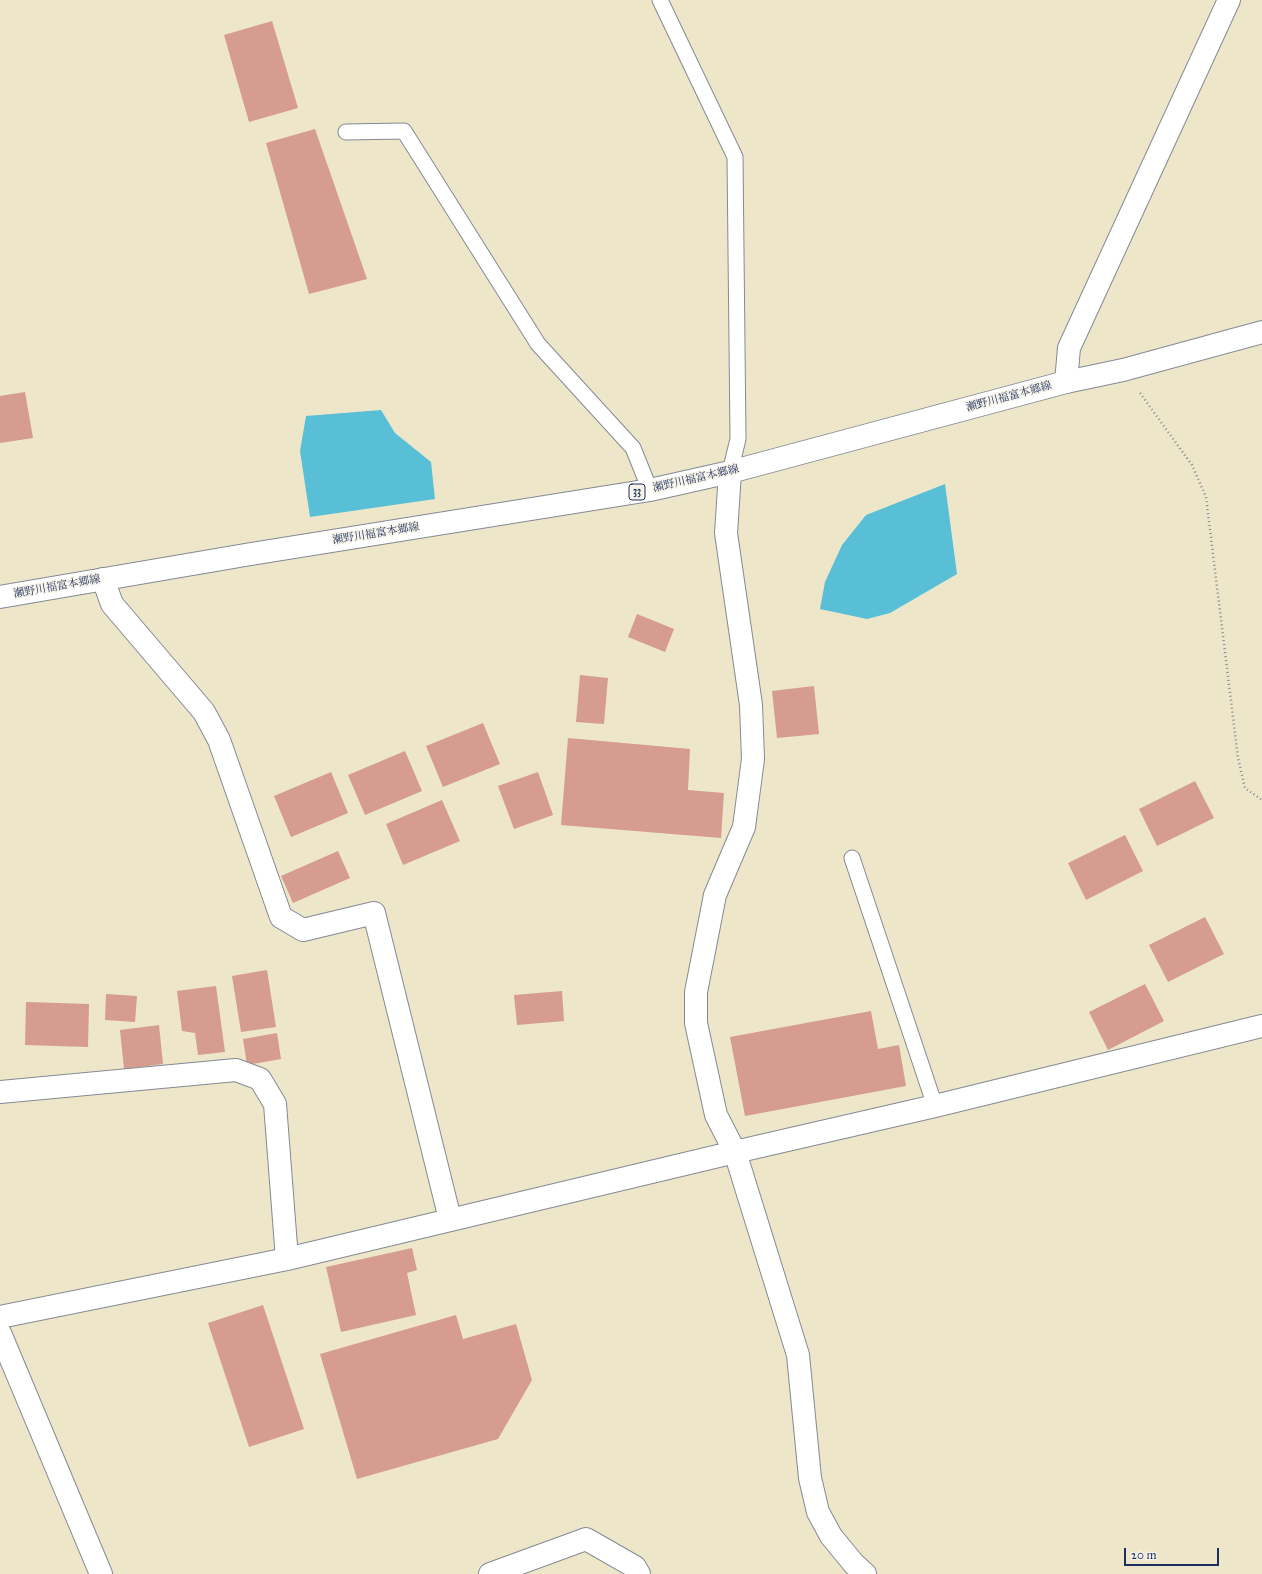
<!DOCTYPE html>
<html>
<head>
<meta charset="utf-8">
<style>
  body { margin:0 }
  #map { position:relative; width:1262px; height:1574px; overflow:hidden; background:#ede6c9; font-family:"IM FELL Great Primer",serif }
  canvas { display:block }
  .scale { position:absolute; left:1124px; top:1548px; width:95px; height:18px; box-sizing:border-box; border:2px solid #1b2f5e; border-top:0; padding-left:5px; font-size:12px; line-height:14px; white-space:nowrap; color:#1b2f5e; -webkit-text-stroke:3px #f7f3e8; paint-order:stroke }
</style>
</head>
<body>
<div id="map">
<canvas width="1262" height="1574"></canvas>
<div class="scale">20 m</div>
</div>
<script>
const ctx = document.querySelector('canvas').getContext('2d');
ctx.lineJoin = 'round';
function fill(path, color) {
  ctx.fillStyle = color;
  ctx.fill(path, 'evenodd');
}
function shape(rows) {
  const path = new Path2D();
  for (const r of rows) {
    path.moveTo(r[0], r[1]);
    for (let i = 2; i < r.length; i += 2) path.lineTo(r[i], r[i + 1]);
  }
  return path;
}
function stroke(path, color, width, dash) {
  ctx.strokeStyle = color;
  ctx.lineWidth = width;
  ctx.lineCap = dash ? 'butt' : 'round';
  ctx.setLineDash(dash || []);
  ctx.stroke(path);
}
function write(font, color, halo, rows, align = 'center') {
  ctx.font = font + ' "IM FELL Great Primer","Noto Serif JP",serif';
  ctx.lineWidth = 3;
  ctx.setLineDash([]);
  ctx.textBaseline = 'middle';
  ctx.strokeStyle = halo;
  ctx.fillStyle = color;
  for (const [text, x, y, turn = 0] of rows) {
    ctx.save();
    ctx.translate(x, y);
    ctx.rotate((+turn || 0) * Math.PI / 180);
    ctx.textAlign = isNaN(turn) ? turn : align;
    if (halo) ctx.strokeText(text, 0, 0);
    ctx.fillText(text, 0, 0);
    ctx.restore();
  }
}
fill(shape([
  [381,410,395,433,431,462,435,499,310,517,300,451,306,416],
  [945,484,957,574,890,613,867,619,820,609,825,582,842,545,866,515]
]), '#58bfd6');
fill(shape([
  [272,21,298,108,249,122,224,35],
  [315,129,367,279,309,294,266,143],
  [25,392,33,438,0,443,0,396],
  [637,614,674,629,665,652,628,637],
  [580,675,608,678,604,724,576,722],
  [814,686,819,734,777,738,772,691],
  [483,723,500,764,443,787,426,746],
  [568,738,690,749,688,790,724,793,721,838,561,825],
  [405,751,422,791,365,815,348,775],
  [331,772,348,813,291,837,274,796],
  [538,772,553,815,514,829,498,786],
  [1195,781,1214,818,1157,846,1139,809],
  [442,800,460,841,403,865,386,824],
  [1125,835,1143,871,1086,900,1068,863],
  [338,851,350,878,293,903,281,876],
  [1205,917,1224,954,1168,982,1149,945],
  [267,970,276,1027,241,1032,232,976],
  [1145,984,1164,1021,1108,1050,1089,1012],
  [216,986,225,1052,198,1055,195,1033,182,1031,177,991],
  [562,991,564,1021,517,1025,514,995],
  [106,994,137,996,135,1022,105,1020],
  [26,1002,89,1004,88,1047,25,1045],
  [871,1011,878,1049,899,1045,906,1086,745,1116,730,1037],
  [159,1025,163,1064,124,1069,120,1030],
  [277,1033,281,1059,247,1065,243,1039],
  [412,1248,417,1270,407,1273,416,1315,341,1332,326,1267],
  [263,1305,304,1429,249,1447,208,1323],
  [456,1315,463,1339,516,1324,532,1380,498,1439,357,1479,320,1354]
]), '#d69c90');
const service = shape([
  [660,0,735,157,738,439,730,472],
  [346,132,404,131,538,344,633,448,650,490],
  [852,858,935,1106]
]);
const minor = shape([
  [1066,382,1069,348,1229,0],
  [730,472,726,533,751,705,753,759,744,827,715,895,696,992,696,1023,716,1115,735,1152,798,1355,810,1478,818,1512,831,1536,854,1564,865,1574],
  [103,579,112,604,204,712,219,740,281,917,303,930,374,913,450,1219],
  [0,1092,236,1070,260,1079,275,1104,287,1259],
  [0,1317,287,1259,735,1152,935,1106,1262,1026],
  [490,1574,586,1539,635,1567,639,1574]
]);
const tertiary = shape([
  [0,1333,101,1574]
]);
const primary = shape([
  [0,597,251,554,650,490,730,472,1066,382,1123,370,1262,332]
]);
stroke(service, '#848a94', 17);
stroke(minor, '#848a94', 24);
stroke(tertiary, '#848a94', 24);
stroke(primary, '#848a94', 24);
stroke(shape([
  [1140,393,1192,465,1206,497,1238,758,1245,788,1262,800]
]), '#848a94', 2.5, [1, 3]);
stroke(service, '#fff', 15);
stroke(minor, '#fff', 22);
stroke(tertiary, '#fff', 22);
stroke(primary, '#fff', 22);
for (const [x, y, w] of [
  [637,492,16]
]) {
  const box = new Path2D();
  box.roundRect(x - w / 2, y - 8, w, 16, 3);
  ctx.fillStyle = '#f7f3e8';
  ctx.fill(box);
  stroke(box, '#1b2f5e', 1);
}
write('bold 10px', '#1b2f5e', null, [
  ["33",637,492]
]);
write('11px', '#1b2f5e', '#f7f3e8', [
  ["瀬野川福富本郷線",1009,397,-15],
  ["瀬野川福富本郷線",696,479,-13],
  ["瀬野川福富本郷線",376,534,-9],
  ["瀬野川福富本郷線",57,587,-10]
]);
</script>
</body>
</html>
